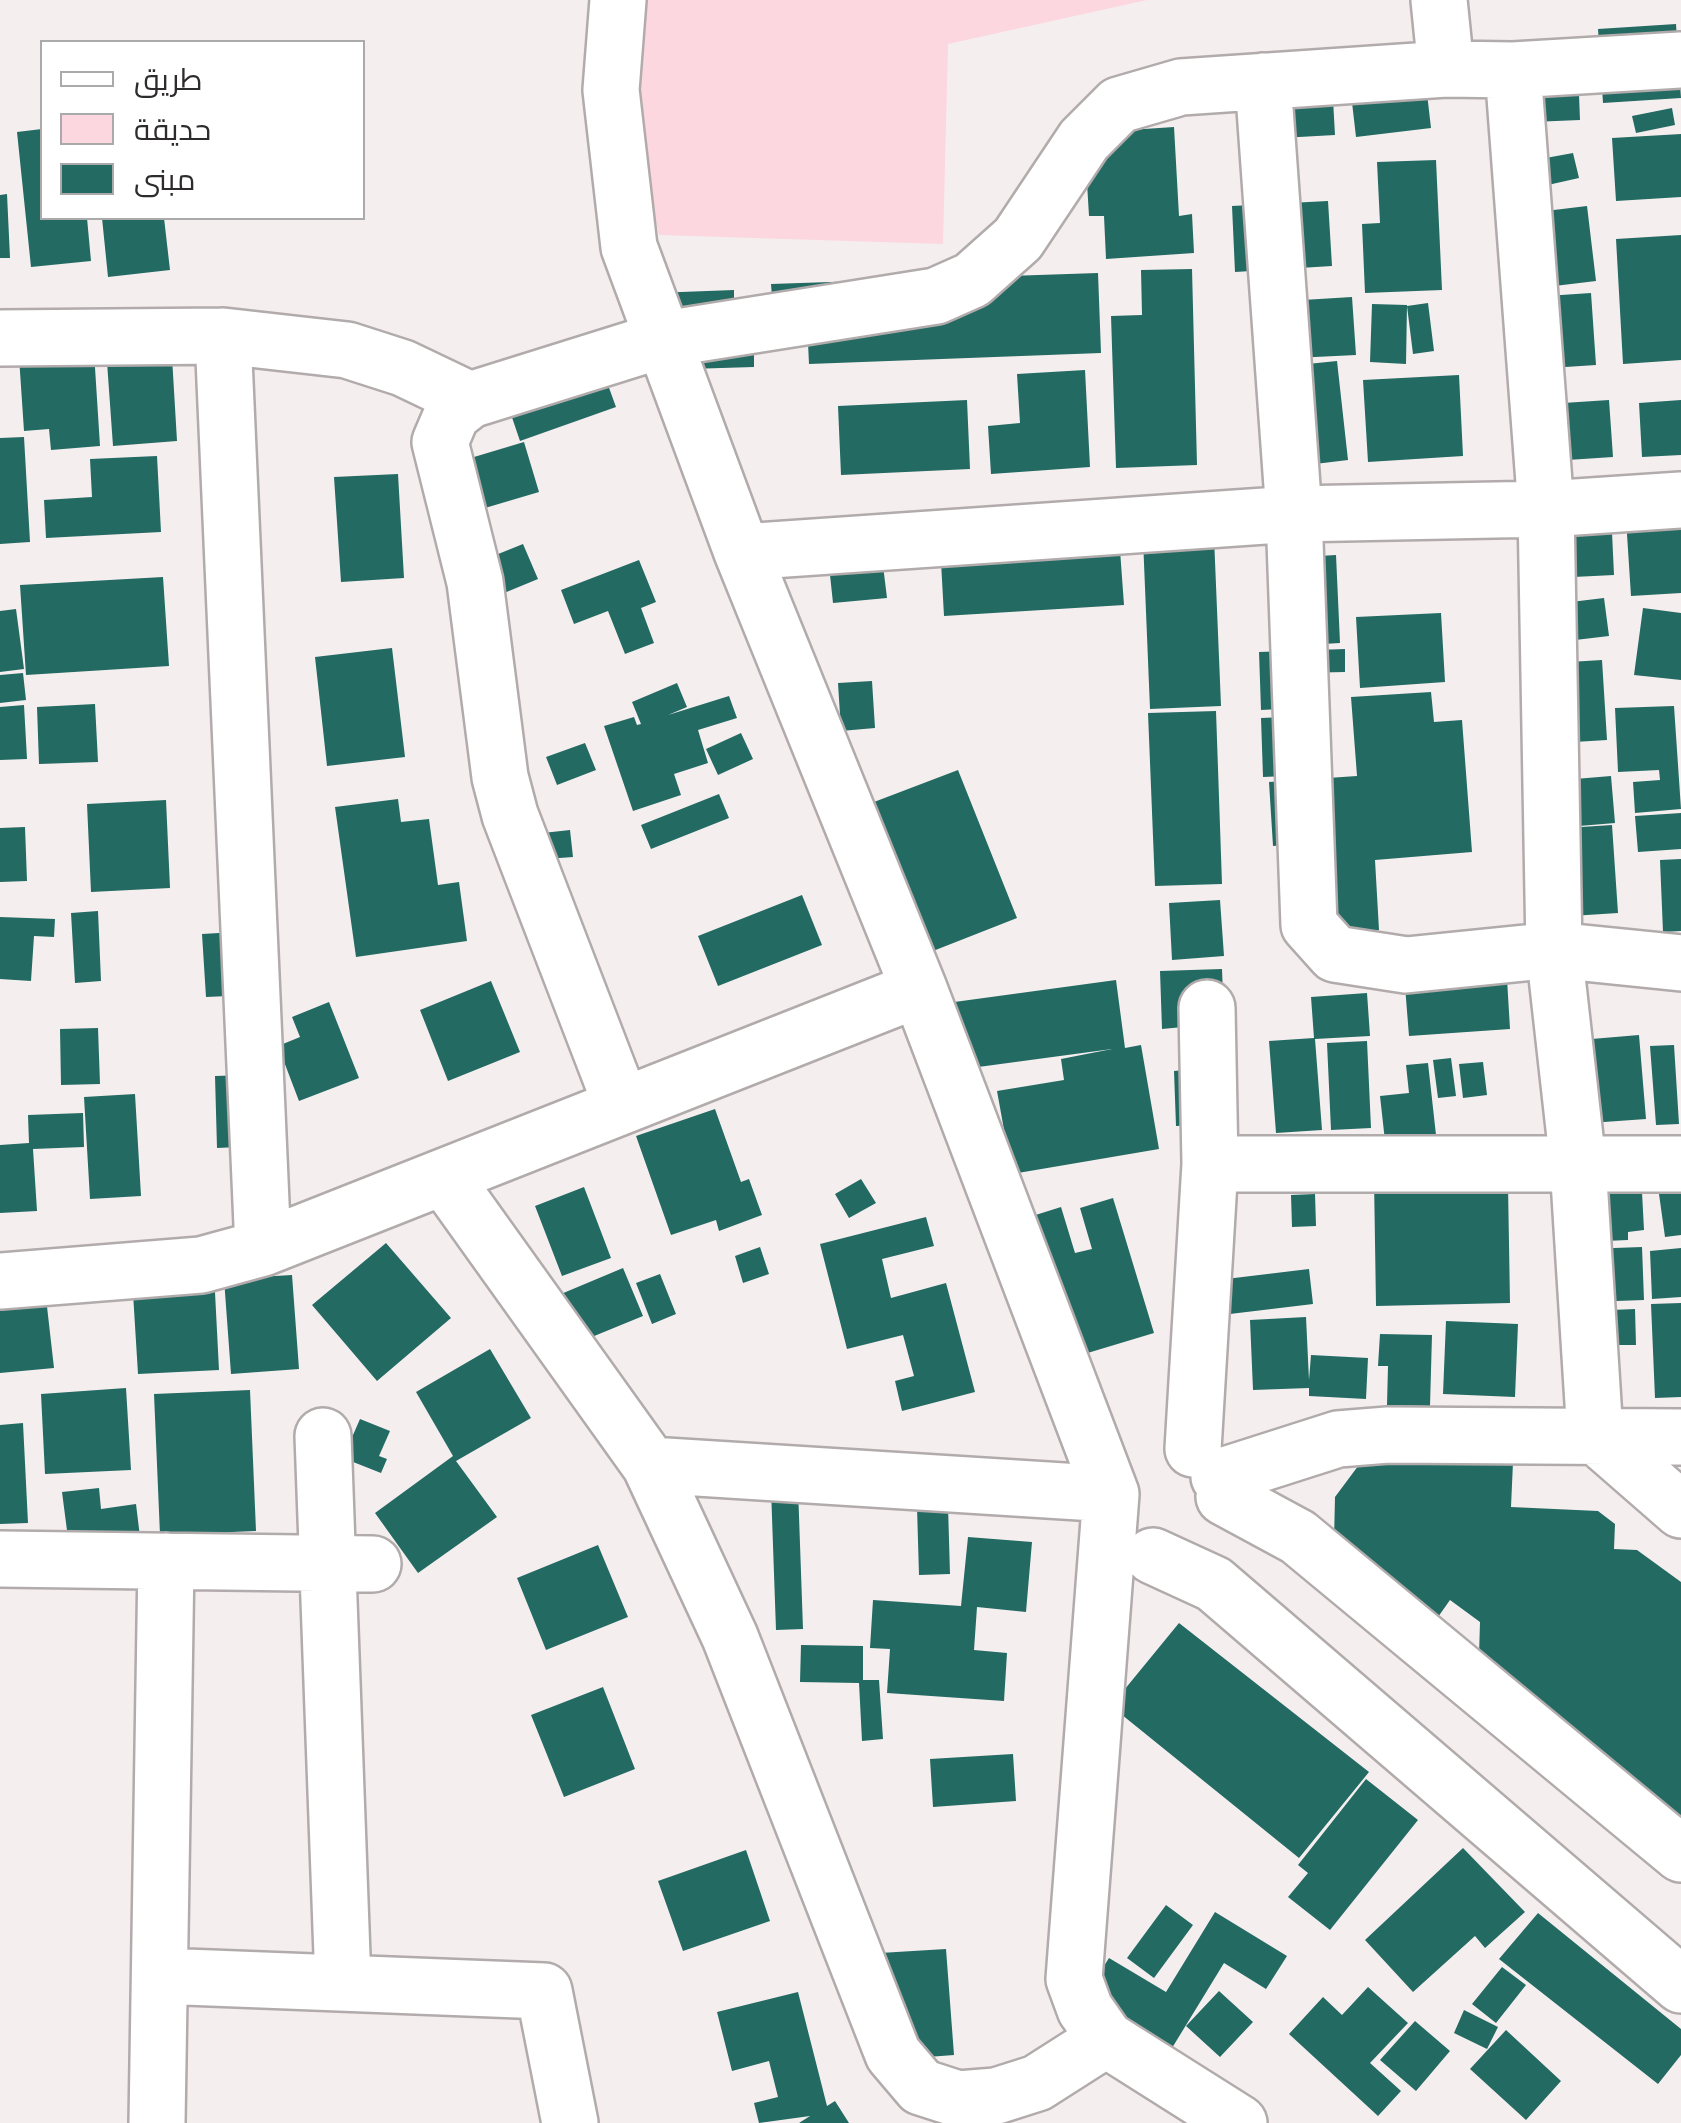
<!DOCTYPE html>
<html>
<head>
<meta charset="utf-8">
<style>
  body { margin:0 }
  #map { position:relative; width:1681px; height:2123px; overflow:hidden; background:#f5eeef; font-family:Poppins,Cairo,sans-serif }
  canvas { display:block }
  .legend { position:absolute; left:40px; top:40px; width:325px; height:180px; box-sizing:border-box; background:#fff; border:2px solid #abaaab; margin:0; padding:12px 18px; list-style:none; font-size:30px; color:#2e2b2c }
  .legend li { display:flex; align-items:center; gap:20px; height:50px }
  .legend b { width:50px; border:2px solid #abaaab }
</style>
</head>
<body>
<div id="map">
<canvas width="1681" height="2123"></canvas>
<ul class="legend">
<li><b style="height:12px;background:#fff"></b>طريق</li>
<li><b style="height:28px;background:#fcd7df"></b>حديقة</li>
<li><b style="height:28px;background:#236a62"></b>مبنى</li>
</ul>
</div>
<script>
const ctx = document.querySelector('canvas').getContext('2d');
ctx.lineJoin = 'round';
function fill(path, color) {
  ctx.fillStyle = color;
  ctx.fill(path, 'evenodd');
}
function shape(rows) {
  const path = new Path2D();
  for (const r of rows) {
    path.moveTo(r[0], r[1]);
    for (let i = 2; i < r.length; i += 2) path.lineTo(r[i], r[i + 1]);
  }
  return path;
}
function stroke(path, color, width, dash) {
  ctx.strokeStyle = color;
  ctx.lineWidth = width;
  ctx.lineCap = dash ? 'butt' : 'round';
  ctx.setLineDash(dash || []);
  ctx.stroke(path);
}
fill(shape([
  [631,0,1147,0,948,44,943,244,659,235,631,99]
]), '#fcd7df');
fill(shape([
  [1676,24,1681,98,1603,103,1598,29],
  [1577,44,1580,120,1508,123],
  [1331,64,1335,135,1245,140],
  [1425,76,1431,128,1356,137,1350,85],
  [1672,108,1675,125,1636,133,1632,116],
  [1174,127,1179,216,1192,214,1194,253,1106,259,1104,216,1089,216,1084,133],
  [42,129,42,218,87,218,91,261,31,267,17,132],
  [1681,134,1681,197,1616,201,1612,138],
  [1573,153,1579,178,1530,189,1524,162],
  [1436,160,1442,290,1365,293,1362,224,1380,223,1377,162],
  [7,194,10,258,0,258,0,195],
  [1328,201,1332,266,1235,272,1232,206],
  [1587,206,1596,281,1538,288,1529,213],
  [102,218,164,218,170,270,108,277],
  [1681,235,1681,360,1623,364,1616,239],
  [1192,269,1197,465,1116,468,1111,316,1142,315,1141,270],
  [1098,273,1101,353,809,364,808,343,754,345,754,367,656,370,654,293,734,290,734,299,772,297,771,284],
  [1591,293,1596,365,1520,370,1516,298],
  [1352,297,1356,355,1274,359,1270,302],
  [1428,303,1434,351,1413,354,1407,306],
  [1372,304,1407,305,1406,364,1370,362],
  [94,352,100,446,51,450,49,429,24,431,19,357],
  [172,357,177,441,113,446,107,362],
  [1337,361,1348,460,1282,468,1278,367],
  [600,363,616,407,520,441,501,385],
  [1085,370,1090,467,991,474,988,426,1020,423,1017,374],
  [1459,375,1463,456,1368,462,1363,380],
  [967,400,970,469,841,475,838,406],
  [1609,400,1613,457,1537,462,1533,405],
  [1681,400,1681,455,1642,457,1639,403],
  [24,437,30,542,0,544,0,438],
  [524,442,539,492,458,516,444,466],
  [157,456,161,532,46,538,44,500,92,497,90,459],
  [398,474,404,578,341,582,334,477],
  [1611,511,1614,575,1533,579,1530,515],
  [1681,515,1681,593,1631,596,1626,519],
  [1214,537,1221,706,1150,709,1143,539],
  [880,541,887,598,833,603,827,547],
  [523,544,538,579,475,605,461,569],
  [1120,550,1124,605,944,616,941,562],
  [1336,555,1340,643,1274,647,1269,559],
  [639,560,656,602,641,608,654,643,625,654,608,611,574,624,561,590],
  [163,577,169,666,26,675,20,585],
  [1604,598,1609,636,1550,643,1546,605],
  [1643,608,1681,613,1681,680,1634,675],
  [16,609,24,669,0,672,0,611],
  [1441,613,1445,682,1360,688,1356,617],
  [392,648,405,757,327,766,315,657],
  [1345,649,1345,672,1299,673,1300,708,1261,710,1259,652],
  [1602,660,1607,740,1525,745,1520,665],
  [23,673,26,700,0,703,0,675],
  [872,681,875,728,841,731,838,683],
  [677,683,687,707,668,715,729,696,737,718,698,730,708,763,674,774,681,795,633,811,604,726,634,717,637,725,641,724,632,702],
  [1431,692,1434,722,1462,720,1472,852,1375,860,1379,930,1304,936,1297,844,1273,846,1269,782,1357,776,1351,697],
  [95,704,98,762,39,764,37,707],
  [24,705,27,759,0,760,0,707],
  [1674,706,1681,809,1635,813,1633,782,1660,780,1659,770,1618,772,1615,708],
  [1216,711,1222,884,1155,886,1148,713],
  [1308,716,1310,775,1263,777,1261,718],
  [741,733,753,759,718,775,706,749],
  [585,743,596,770,557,785,546,757],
  [958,770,1017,918,933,951,874,802],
  [1611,776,1615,823,1567,827,1563,780],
  [719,794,729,818,651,849,641,825],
  [398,799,401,822,429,819,438,885,459,882,467,941,356,957,335,807],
  [166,800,170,888,91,892,87,804],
  [1681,813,1681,849,1638,852,1635,816],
  [1612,825,1618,913,1540,918,1535,830],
  [25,827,27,881,0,882,0,828],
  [570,830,573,857,546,859,543,833],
  [1681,859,1681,931,1663,932,1660,860],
  [802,895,822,945,718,986,698,936],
  [1220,900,1224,956,1172,960,1169,903],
  [98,911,101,981,75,983,71,913],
  [0,917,55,919,54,937,34,936,31,981,0,979],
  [270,930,274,994,206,997,202,934],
  [1222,969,1228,1124,1176,1126,1174,1071,1185,1070,1183,1027,1162,1029,1160,971],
  [1507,979,1510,1029,1409,1036,1405,986],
  [1116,980,1125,1048,1141,1045,1159,1149,1012,1174,997,1091,1064,1080,1061,1059,1112,1049,956,1070,947,1003],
  [491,981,520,1052,448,1081,420,1010],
  [1367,993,1370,1036,1315,1039,1322,1130,1276,1133,1269,1041,1314,1038,1311,997],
  [329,1002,359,1078,299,1101,278,1046,300,1037,292,1017],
  [98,1028,100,1084,61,1085,60,1029],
  [1639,1035,1646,1119,1562,1125,1556,1042],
  [1367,1041,1371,1128,1331,1130,1327,1043],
  [1674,1045,1679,1124,1656,1125,1650,1046],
  [1451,1058,1456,1096,1438,1098,1433,1060],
  [1483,1062,1487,1095,1463,1098,1459,1064],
  [1428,1063,1436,1135,1385,1141,1380,1096,1409,1093,1406,1065],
  [279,1074,281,1145,217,1148,215,1076],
  [135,1094,141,1196,90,1199,84,1097],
  [715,1109,741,1182,749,1179,762,1215,719,1231,716,1220,671,1235,636,1136],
  [83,1113,84,1147,33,1149,37,1211,0,1213,0,1145,29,1143,28,1115],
  [1374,1178,1508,1185,1510,1303,1376,1306],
  [861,1179,876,1203,849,1218,835,1194],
  [584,1187,611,1258,562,1276,535,1206],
  [1681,1191,1681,1235,1665,1237,1659,1194],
  [1642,1192,1644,1230,1628,1232,1628,1240,1559,1243,1557,1194],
  [1315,1194,1316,1226,1292,1227,1291,1195],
  [1113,1198,1154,1333,1051,1364,1007,1224,1061,1207,1075,1253,1092,1249,1080,1208],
  [926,1217,934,1246,882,1259,891,1298,946,1283,975,1392,902,1411,895,1381,914,1376,903,1335,847,1349,820,1244],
  [386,1243,451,1318,377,1381,312,1305],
  [760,1247,769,1274,743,1283,735,1256],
  [1642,1247,1644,1300,1588,1302,1586,1249],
  [1681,1248,1681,1297,1652,1299,1650,1251],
  [623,1268,643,1316,582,1341,561,1294],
  [1309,1269,1313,1304,1205,1317,1201,1282],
  [214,1273,219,1370,138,1374,132,1277],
  [660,1274,676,1314,652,1324,636,1283],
  [292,1275,299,1369,231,1374,224,1279],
  [45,1289,54,1368,0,1373,0,1294],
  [1681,1303,1681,1397,1655,1398,1651,1304],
  [1635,1309,1636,1345,1613,1345,1612,1310],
  [1306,1317,1309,1380,1311,1355,1368,1358,1366,1399,1309,1396,1309,1388,1253,1390,1250,1320],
  [1446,1321,1518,1324,1515,1397,1443,1394],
  [1380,1334,1432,1335,1430,1406,1387,1405,1388,1366,1378,1366],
  [490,1349,531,1418,456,1461,497,1517,418,1573,375,1513,453,1456,416,1392],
  [126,1388,131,1470,45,1474,41,1394],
  [250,1390,256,1531,160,1535,154,1394],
  [360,1419,390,1431,379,1456,387,1459,381,1473,343,1458],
  [23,1423,28,1523,0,1524,0,1425],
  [1370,1450,1513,1462,1511,1507,1598,1511,1615,1524,1614,1549,1637,1550,1681,1582,1681,1817,1507,1690,1479,1656,1480,1622,1450,1600,1438,1617,1334,1541,1335,1497],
  [99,1488,101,1509,136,1504,140,1537,69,1546,62,1492],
  [798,1488,803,1629,776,1630,771,1489],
  [948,1506,950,1574,919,1575,917,1507],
  [968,1537,1032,1542,1026,1612,977,1607,974,1650,1007,1653,1004,1701,887,1693,890,1649,870,1648,873,1600,961,1606],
  [598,1545,628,1617,546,1650,517,1578],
  [1179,1623,1369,1772,1299,1858,1111,1706],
  [801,1645,863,1646,863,1680,879,1680,883,1739,862,1741,859,1683,800,1682],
  [603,1687,635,1769,564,1797,531,1715],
  [1013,1754,1016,1801,933,1807,930,1759],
  [1366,1779,1418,1820,1330,1930,1288,1897,1308,1873,1298,1865],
  [1463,1848,1525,1912,1485,1948,1475,1936,1413,1992,1365,1940],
  [746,1850,770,1921,683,1951,658,1881],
  [1166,1905,1193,1925,1154,1978,1127,1958],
  [1215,1912,1287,1956,1266,1989,1224,1963,1172,2048,1085,1996,1109,1958,1166,1992],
  [1538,1913,1681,2029,1681,2055,1658,2084,1499,1959],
  [946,1949,954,2055,888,2060,880,1953],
  [1502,1967,1526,1985,1496,2023,1472,2004],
  [1368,1987,1408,2023,1370,2063,1401,2091,1378,2116,1289,2034,1323,1997,1342,2015],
  [1219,1991,1253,2022,1220,2057,1186,2026],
  [798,1992,827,2106,835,2101,849,2123,799,2123,810,2116,759,2123,754,2103,778,2097,769,2061,732,2071,717,2012],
  [1464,2010,1498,2027,1487,2049,1454,2033],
  [1415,2021,1450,2051,1416,2091,1380,2060],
  [1506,2030,1561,2081,1526,2120,1470,2069]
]), '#236a62');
const minor = shape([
  [618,0,611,90,629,247,742,552,919,989,1111,1494,1074,1979,1085,2009,1106,2039,1239,2123],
  [1439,0,1446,69],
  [1513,70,1546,509,1554,950,1578,1164,1595,1435,1681,1510],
  [1263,81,1294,514,1309,925,1335,954,1406,965,1554,950,1681,963],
  [223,336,263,1248],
  [0,338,223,336,347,350,403,368,470,400],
  [742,552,1294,514,1546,509,1681,500],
  [622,1106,510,815,500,777,475,582,440,442,452,414,470,400,665,339,936,296,972,280,1018,239,1084,140,1119,105,1181,87,1446,69,1513,70,1681,60],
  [1210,1164,1681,1164],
  [444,1177,650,1465,730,1637,893,2054,921,2087,958,2099,996,2096,1037,2083,1106,2039],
  [0,1281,201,1265,263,1248,919,989],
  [323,1436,343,1983],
  [1193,1449,1210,1164,1207,1008],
  [650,1465,1111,1494],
  [1219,1477,1338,1439,1388,1435,1681,1437],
  [1224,1497,1298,1537,1681,1854],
  [1153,1556,1214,1584,1681,1985],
  [0,1559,373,1564],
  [160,1976,544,1991,570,2123],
  [157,2123,166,1561]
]);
stroke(minor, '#b2abac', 60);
stroke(minor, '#fff', 55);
</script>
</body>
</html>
